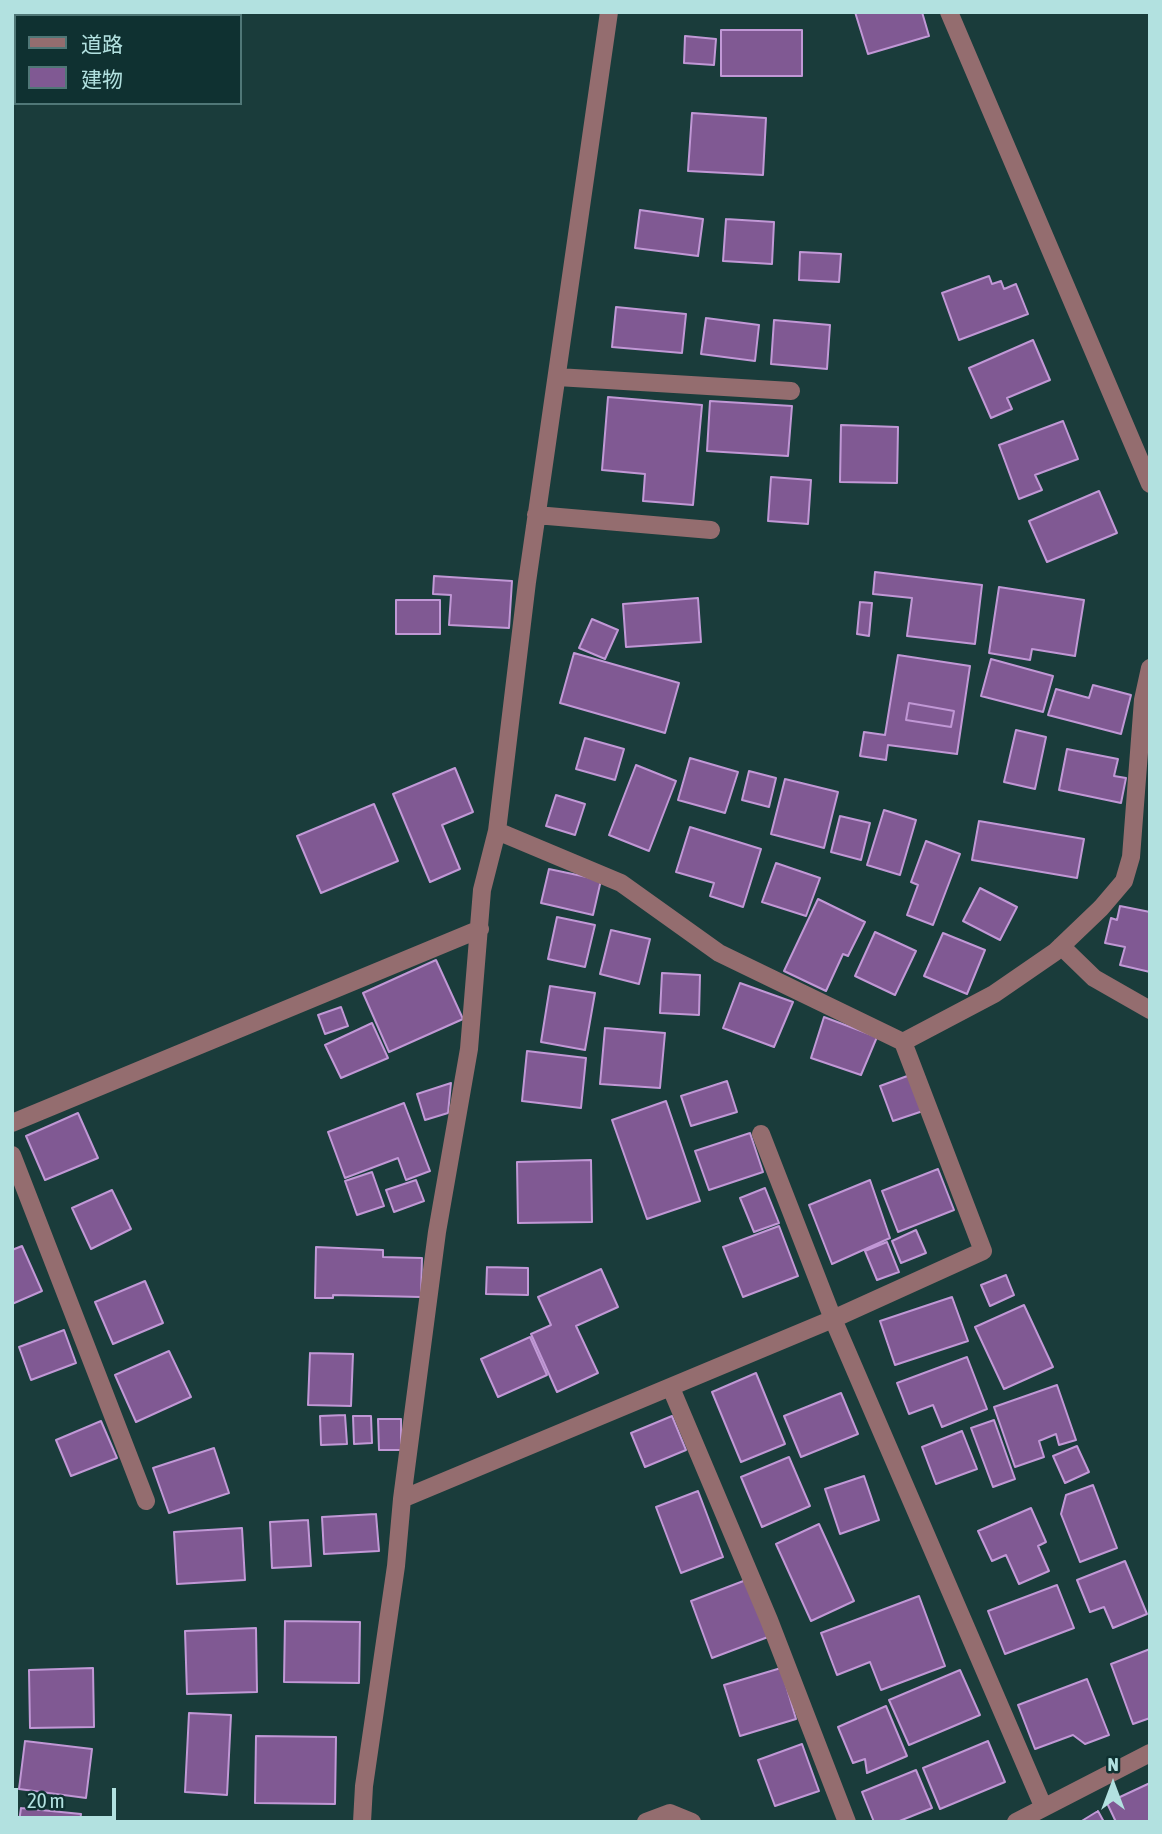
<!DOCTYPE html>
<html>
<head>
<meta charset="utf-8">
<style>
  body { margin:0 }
  #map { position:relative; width:1162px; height:1834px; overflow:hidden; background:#1a3c3b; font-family:"Asap Condensed","Noto Sans JP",sans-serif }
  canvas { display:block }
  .frame { position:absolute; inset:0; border:14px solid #b2e1e0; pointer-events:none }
  .legend { position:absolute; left:14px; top:14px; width:228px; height:91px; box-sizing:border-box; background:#0f3131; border:2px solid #507777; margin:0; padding:9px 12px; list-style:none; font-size:21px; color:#b2e1e0 }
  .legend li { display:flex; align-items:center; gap:14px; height:35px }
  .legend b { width:35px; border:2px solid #507777 }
  .north { position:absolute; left:1078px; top:1750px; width:70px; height:70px; -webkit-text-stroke:5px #0f3131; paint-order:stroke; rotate:0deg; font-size:19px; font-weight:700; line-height:28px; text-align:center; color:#b2e1e0 }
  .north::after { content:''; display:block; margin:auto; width:24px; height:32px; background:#b2e1e0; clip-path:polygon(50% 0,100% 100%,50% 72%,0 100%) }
  .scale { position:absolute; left:14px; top:1788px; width:102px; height:32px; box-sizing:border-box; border:4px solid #b2e1e0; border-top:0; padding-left:9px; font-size:21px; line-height:24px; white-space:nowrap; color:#b2e1e0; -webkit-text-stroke:5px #0f3131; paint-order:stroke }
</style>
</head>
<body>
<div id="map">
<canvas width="1162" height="1834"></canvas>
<div class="frame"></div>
<ul class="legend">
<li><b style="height:9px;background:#946d6f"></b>道路</li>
<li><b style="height:19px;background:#805993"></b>建物</li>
</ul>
<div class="north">N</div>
<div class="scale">20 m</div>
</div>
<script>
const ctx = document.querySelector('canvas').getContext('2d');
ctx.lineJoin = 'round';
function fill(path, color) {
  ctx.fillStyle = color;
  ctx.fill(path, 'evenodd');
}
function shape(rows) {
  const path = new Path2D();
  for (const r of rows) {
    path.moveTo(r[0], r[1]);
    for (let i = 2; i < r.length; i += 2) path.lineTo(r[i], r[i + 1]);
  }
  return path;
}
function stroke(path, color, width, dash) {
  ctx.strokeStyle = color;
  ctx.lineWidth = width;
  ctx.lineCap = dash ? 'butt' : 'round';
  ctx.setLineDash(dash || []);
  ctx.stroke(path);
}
const building = shape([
  [855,12,922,12,929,36,868,54,855,12],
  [721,30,802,30,802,76,721,76,721,30],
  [685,36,716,39,714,65,684,63,685,36],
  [692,113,766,118,763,175,688,171,692,113],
  [640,210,703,219,698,256,635,248,640,210],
  [726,219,774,222,772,264,723,261,726,219],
  [800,252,841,254,839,282,799,280,800,252],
  [989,276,992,284,1001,281,1004,289,1016,284,1028,314,959,340,942,293,989,276],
  [616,307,686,314,682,353,612,347,616,307],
  [706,318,759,325,755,361,701,354,706,318],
  [774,320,830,325,827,369,771,364,774,320],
  [1033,340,1050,380,1007,398,1012,409,991,418,969,368,1033,340],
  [608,397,702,405,693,505,643,501,645,474,602,470,608,397],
  [710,401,792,406,788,456,707,451,710,401],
  [1063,421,1078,459,1035,475,1042,490,1019,499,999,445,1063,421],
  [841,425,898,427,897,483,840,482,841,425],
  [771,477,811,480,808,524,768,521,771,477],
  [1099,491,1117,533,1047,562,1029,521,1099,491],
  [875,572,982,585,975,644,907,636,912,598,873,594,875,572],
  [434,576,512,581,509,628,449,625,451,595,433,594,434,576],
  [999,587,1084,600,1075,656,1032,649,1030,660,989,653,999,587],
  [698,598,701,642,626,647,623,604,698,598],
  [396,600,440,600,440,634,396,634,396,600],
  [860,602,872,603,869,636,857,634,860,602],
  [592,619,618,630,605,659,579,648,592,619],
  [574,653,679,683,665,733,560,703,574,653],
  [898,655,970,666,957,754,888,745,886,760,860,756,864,732,885,735,898,655],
  [909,703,954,711,951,727,906,720,909,703],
  [991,659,1053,676,1043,712,981,696,991,659],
  [1093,685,1131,695,1121,734,1048,715,1056,689,1089,698,1093,685],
  [909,703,954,711,951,727,906,720,909,703],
  [1016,730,1046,737,1035,789,1004,782,1016,730],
  [585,738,624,749,615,780,576,769,585,738],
  [1067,749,1118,759,1114,776,1126,778,1121,803,1059,790,1067,749],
  [690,758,738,772,725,813,678,800,690,758],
  [636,765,676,781,649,851,609,835,636,765],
  [455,768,473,812,442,825,460,869,430,882,393,794,455,768],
  [749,771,776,778,769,807,742,800,749,771],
  [785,779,838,792,824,848,771,834,785,779],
  [556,795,585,804,575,835,546,826,556,795],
  [374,804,398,861,321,893,297,836,374,804],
  [884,810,916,820,900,875,867,865,884,810],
  [840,816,870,823,861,860,831,852,840,816],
  [979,821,1084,839,1077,878,972,860,979,821],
  [690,827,761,849,743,907,710,896,714,883,676,872,690,827],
  [926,841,960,854,933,925,907,915,918,885,911,882,926,841],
  [776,863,820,878,806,916,762,902,776,863],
  [549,869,601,880,593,915,541,903,549,869],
  [980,888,1017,907,1000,940,963,921,980,888],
  [818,899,865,922,848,956,843,954,826,991,784,971,818,899],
  [1120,906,1150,912,1150,972,1120,965,1125,947,1105,943,1111,918,1117,920,1120,906],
  [557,917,595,925,585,967,548,959,557,917],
  [611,930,650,939,639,984,600,974,611,930],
  [875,932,916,951,895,995,855,976,875,932],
  [943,933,985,950,967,994,924,976,943,933],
  [436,960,463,1019,389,1052,363,993,436,960],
  [662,973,700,975,699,1015,660,1013,662,973],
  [740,983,793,1002,774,1047,723,1028,740,983],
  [550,986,595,993,585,1050,541,1042,550,986],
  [341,1007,348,1026,325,1034,318,1015,341,1007],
  [824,1017,877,1037,861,1075,811,1058,824,1017],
  [372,1023,388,1058,341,1078,325,1045,372,1023],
  [605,1028,665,1033,660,1088,600,1084,605,1028],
  [527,1051,586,1058,581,1108,522,1101,527,1051],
  [910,1075,923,1111,893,1121,880,1086,910,1075],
  [727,1081,737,1112,691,1126,681,1096,727,1081],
  [451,1083,448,1113,425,1120,417,1094,451,1083],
  [666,1101,700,1201,647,1219,612,1120,666,1101],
  [404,1103,430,1171,406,1180,398,1158,345,1178,328,1132,404,1103],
  [78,1113,98,1158,45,1180,26,1136,78,1113],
  [750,1133,763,1172,709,1190,695,1151,750,1133],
  [591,1160,592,1222,518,1223,517,1162,591,1160],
  [938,1169,954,1210,898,1232,882,1191,938,1169],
  [372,1172,384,1206,357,1215,345,1181,372,1172],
  [416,1180,424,1201,394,1212,386,1190,416,1180],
  [870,1180,890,1238,832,1264,809,1205,870,1180],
  [765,1188,779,1223,754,1232,740,1198,765,1188],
  [112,1190,131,1229,91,1249,72,1208,112,1190],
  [779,1226,798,1276,743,1297,723,1247,779,1226],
  [916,1230,926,1253,901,1263,892,1241,916,1230],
  [887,1242,899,1272,877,1280,865,1251,887,1242],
  [22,1246,42,1291,12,1304,12,1250,22,1246],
  [316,1247,383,1250,383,1257,422,1258,421,1297,333,1295,333,1298,315,1298,316,1247],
  [487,1267,528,1268,528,1295,486,1294,487,1267],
  [601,1269,618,1307,576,1326,598,1373,557,1392,531,1334,551,1325,538,1297,601,1269],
  [1006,1275,1014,1295,990,1306,981,1285,1006,1275],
  [145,1281,163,1323,113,1344,95,1302,145,1281],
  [952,1297,968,1341,895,1365,880,1321,952,1297],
  [1024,1305,1053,1367,1004,1389,975,1327,1024,1305],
  [64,1330,76,1363,31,1380,19,1347,64,1330],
  [530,1337,547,1375,498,1397,481,1359,530,1337],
  [169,1351,191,1397,136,1422,115,1375,169,1351],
  [310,1353,353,1354,351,1406,308,1405,310,1353],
  [967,1357,987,1409,942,1427,933,1405,909,1414,897,1383,967,1357],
  [756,1373,785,1444,741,1462,712,1392,756,1373],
  [1057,1385,1076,1440,1059,1445,1056,1434,1039,1441,1044,1457,1015,1467,994,1407,1057,1385],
  [841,1393,858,1434,801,1457,784,1416,841,1393],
  [345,1415,347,1444,321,1445,320,1416,345,1415],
  [353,1416,371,1416,372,1443,354,1444,353,1416],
  [672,1416,686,1450,645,1467,631,1433,672,1416],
  [378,1419,401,1419,401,1450,379,1450,378,1419],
  [994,1420,1015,1479,993,1487,971,1428,994,1420],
  [101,1421,117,1458,71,1476,56,1440,101,1421],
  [962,1431,977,1469,936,1484,922,1447,962,1431],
  [1077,1446,1089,1472,1065,1483,1053,1456,1077,1446],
  [214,1448,229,1493,169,1513,153,1468,214,1448],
  [789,1457,810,1506,762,1527,741,1477,789,1457],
  [864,1476,879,1520,840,1534,825,1489,864,1476],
  [1093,1485,1117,1548,1080,1562,1061,1514,1066,1495,1093,1485],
  [698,1491,723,1557,681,1573,656,1507,698,1491],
  [1031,1508,1046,1542,1038,1546,1049,1571,1019,1584,1006,1555,992,1561,978,1531,1031,1508],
  [376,1514,379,1551,324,1554,322,1517,376,1514],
  [308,1520,311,1566,272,1568,270,1522,308,1520],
  [819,1524,854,1601,811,1621,776,1544,819,1524],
  [242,1528,245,1580,177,1584,174,1532,242,1528],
  [1125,1561,1147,1614,1113,1628,1104,1607,1090,1612,1077,1580,1125,1561],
  [746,1580,768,1637,712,1658,691,1601,746,1580],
  [1057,1585,1074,1628,1005,1654,988,1611,1057,1585],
  [919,1596,945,1666,881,1690,870,1662,837,1675,821,1633,919,1596],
  [285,1621,360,1622,359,1683,284,1682,285,1621],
  [256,1628,257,1692,187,1694,185,1631,256,1628],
  [1150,1649,1150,1718,1133,1724,1111,1664,1150,1649],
  [93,1668,94,1727,30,1728,29,1670,93,1668],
  [781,1668,796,1719,740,1736,724,1685,781,1668],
  [960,1670,980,1715,909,1745,889,1700,960,1670],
  [1087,1679,1109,1735,1085,1744,1073,1735,1035,1749,1018,1705,1087,1679],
  [886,1706,907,1756,867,1773,865,1759,853,1763,838,1727,886,1706],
  [189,1713,231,1715,227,1795,185,1792,189,1713],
  [256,1736,336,1737,335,1804,255,1803,256,1736],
  [25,1741,92,1749,86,1798,19,1789,25,1741],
  [988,1741,1005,1782,940,1809,923,1768,988,1741],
  [802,1744,819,1791,775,1806,758,1760,802,1744],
  [916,1770,932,1808,897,1822,874,1822,862,1792,916,1770],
  [1150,1783,1150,1822,1116,1822,1107,1803,1150,1783],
  [21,1808,81,1814,80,1822,19,1822,21,1808],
  [1098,1811,1104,1822,1080,1822,1098,1811]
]);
fill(building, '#805993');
stroke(building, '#c198d6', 2);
stroke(shape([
  [949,12,1150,484],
  [557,377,791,391],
  [536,515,711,530],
  [497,831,621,883,719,953,903,1042,994,994,1055,952,1101,908,1124,881,1131,857,1143,700,1150,668],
  [1061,946,1094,978,1150,1010],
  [12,1123,480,929],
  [761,1134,833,1319,1043,1806],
  [12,1155,146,1501],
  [671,1388,769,1620,847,1822],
  [402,1499,833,1319,983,1251,903,1042],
  [362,1822,364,1786,396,1566,402,1499,437,1232,469,1049,482,890,497,831,527,582,609,12],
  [646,1822,670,1813,692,1822],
  [1016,1822,1150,1753]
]), '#946d6f', 18);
</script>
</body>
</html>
